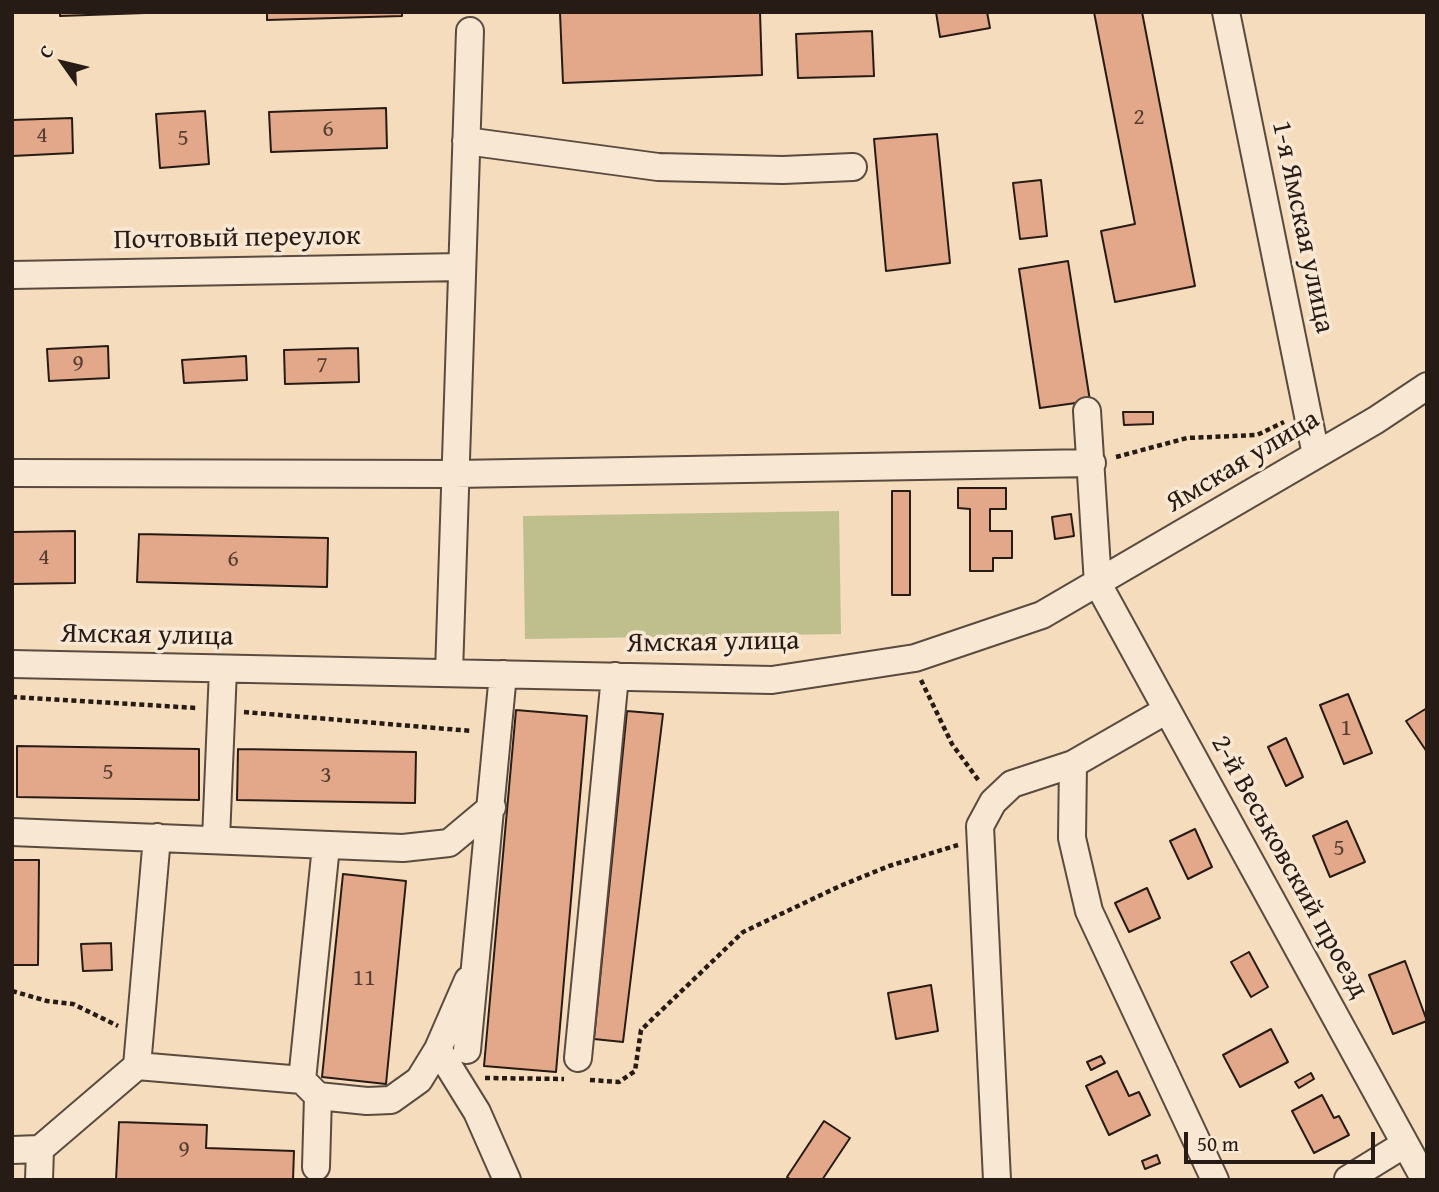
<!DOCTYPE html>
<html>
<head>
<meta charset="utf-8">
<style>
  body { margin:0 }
  #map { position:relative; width:1439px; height:1192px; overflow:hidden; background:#f4dcbc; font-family:"Gentium Book Plus",serif }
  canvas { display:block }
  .frame { position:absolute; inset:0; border:14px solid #271b16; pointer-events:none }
  .north { position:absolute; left:28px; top:28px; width:70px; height:70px; -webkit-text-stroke:5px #f8e8d3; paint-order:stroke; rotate:304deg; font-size:19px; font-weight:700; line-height:28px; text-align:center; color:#271b16 }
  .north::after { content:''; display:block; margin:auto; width:24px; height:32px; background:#271b16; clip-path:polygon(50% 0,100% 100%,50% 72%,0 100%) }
  .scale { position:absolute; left:1184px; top:1132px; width:191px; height:32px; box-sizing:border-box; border:4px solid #271b16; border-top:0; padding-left:9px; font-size:21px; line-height:24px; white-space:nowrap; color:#271b16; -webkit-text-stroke:5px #f8e8d3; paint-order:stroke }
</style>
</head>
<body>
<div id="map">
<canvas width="1439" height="1192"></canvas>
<div class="frame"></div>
<div class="north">С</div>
<div class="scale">50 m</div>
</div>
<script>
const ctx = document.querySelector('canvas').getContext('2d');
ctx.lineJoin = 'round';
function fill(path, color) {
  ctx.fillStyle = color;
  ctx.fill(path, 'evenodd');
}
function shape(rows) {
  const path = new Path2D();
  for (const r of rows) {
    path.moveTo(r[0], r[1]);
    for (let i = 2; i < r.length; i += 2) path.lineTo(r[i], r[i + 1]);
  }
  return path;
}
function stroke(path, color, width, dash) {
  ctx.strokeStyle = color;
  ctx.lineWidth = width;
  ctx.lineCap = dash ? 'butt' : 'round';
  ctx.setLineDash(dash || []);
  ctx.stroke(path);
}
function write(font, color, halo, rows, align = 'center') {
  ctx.font = font + ' "Gentium Book Plus",serif';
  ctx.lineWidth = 7;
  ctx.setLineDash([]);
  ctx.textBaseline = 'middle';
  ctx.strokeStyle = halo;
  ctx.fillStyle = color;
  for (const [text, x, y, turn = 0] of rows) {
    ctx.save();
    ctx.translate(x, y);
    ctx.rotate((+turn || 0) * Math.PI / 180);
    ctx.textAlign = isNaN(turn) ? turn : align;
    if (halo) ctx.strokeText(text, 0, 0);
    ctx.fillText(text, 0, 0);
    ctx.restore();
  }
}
fill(shape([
  [839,511,841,634,525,639,523,516]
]), '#bfbf8e');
const building = shape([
  [60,12,174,12,60,16,60,12],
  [267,12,402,12,402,16,267,20,267,12],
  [760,12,762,75,563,83,560,13,760,12],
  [936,12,987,12,990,28,940,37,936,12],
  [1094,12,1142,12,1195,286,1115,302,1101,231,1135,224,1094,12],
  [872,31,874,76,798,78,796,34,872,31],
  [386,108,387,148,271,152,269,112,386,108],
  [205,111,209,164,160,168,156,114,205,111],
  [72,118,73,153,12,156,12,120,72,118],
  [937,134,950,263,886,271,874,139,937,134],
  [1041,180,1047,236,1020,239,1013,183,1041,180],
  [1068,261,1090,401,1040,408,1019,269,1068,261],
  [108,346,109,378,49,381,47,349,108,346],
  [358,348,359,382,285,384,284,350,358,348],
  [246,356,247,380,184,383,182,360,246,356],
  [1123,412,1153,412,1153,424,1124,425,1123,412],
  [958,488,1006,488,1006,509,990,509,990,531,1012,531,1012,558,993,558,993,571,970,571,970,509,958,508,958,488],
  [892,491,910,491,910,595,892,595,892,491],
  [1071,514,1074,536,1055,539,1052,517,1071,514],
  [75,531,75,583,12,584,12,532,75,531],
  [139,534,328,538,327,587,137,582,139,534],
  [1348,694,1372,753,1344,764,1320,705,1348,694],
  [1427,708,1427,752,1406,721,1427,708],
  [516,710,587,716,556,1072,484,1066,516,710],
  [627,711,663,714,623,1042,594,1039,627,711],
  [1286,738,1303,777,1286,786,1268,747,1286,738],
  [17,746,199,749,199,800,17,797,17,746],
  [238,749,416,752,415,803,237,800,238,749],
  [1347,821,1365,862,1330,877,1313,836,1347,821],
  [1195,829,1212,867,1188,879,1170,841,1195,829],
  [12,860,39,860,38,965,12,965,12,860],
  [343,874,406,881,386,1084,322,1077,343,874],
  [1147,888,1160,918,1129,932,1115,903,1147,888],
  [111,943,112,970,83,971,81,944,111,943],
  [1249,952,1268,987,1251,997,1231,962,1249,952],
  [1405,961,1427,1021,1393,1034,1369,975,1405,961],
  [931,985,938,1031,896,1039,888,993,931,985],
  [1271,1029,1288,1062,1240,1087,1223,1055,1271,1029],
  [1101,1056,1105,1063,1091,1070,1087,1062,1101,1056],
  [1117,1071,1129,1096,1139,1092,1150,1115,1109,1135,1086,1086,1117,1071],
  [1311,1073,1314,1079,1299,1088,1295,1082,1311,1073],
  [1322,1095,1334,1118,1339,1116,1349,1135,1314,1153,1292,1111,1322,1095],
  [824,1121,850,1138,822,1180,791,1180,787,1177,824,1121],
  [119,1122,207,1125,206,1148,294,1151,293,1180,116,1180,119,1122],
  [1157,1155,1160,1163,1145,1169,1142,1161,1157,1155]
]);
fill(building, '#e3a789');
stroke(building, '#271b16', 2);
const minor = shape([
  [1226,12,1316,455],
  [466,141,658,167,783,170,853,167],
  [12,275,462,267],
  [1087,411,1098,584,1425,1180],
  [12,473,455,474,1092,463],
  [12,664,772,680,915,658,1042,615,1376,420,1427,386],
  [449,673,470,31],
  [1167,710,1073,764,1072,838,1089,911,1215,1180],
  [12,832,403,848,449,843,492,807],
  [216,839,223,669],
  [438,1049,477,1112,507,1180],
  [467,1050,503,674],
  [578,1058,615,676],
  [137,1066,157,837],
  [302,1080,318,1096,367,1101,391,1100,419,1080,438,1049,468,980],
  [12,1150,40,1149,137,1066,302,1080,326,846],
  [316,1167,318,1096],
  [1348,1179,1405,1144],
  [39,1180,40,1149],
  [997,1180,980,826,993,802,1012,784,1073,764]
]);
stroke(minor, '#5a4b40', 30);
stroke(shape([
  [1116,457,1187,438,1257,435,1284,422],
  [921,680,952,744,979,781],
  [12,697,197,708],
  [244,712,472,731],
  [12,991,47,1001,73,1004,118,1026],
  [485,1078,564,1079],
  [590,1080,619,1082,635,1071,641,1030,743,932,840,886,889,866,958,845]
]), '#271b16', 4.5, [5, 3.5]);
stroke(minor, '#f8e8d3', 26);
write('24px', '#563e33', null, [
  ["2",1139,118],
  ["6",328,130],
  ["4",42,136],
  ["5",183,139],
  ["9",78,364],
  ["7",322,366],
  ["4",44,558],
  ["6",233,560],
  ["1",1346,729],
  ["5",108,773],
  ["3",326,776],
  ["5",1339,849],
  ["11",364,979],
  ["9",184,1150]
]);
write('28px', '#271b16', '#f8e8d3', [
  ["1-я Ямская улица",1302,227,78],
  ["Почтовый переулок",237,239,-1],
  ["Ямская улица",1243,462,-31],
  ["Ямская улица",147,636,1],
  ["Ямская улица",713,643,-1],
  ["2-й Веськовский проезд",1289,867,61]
]);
</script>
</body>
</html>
